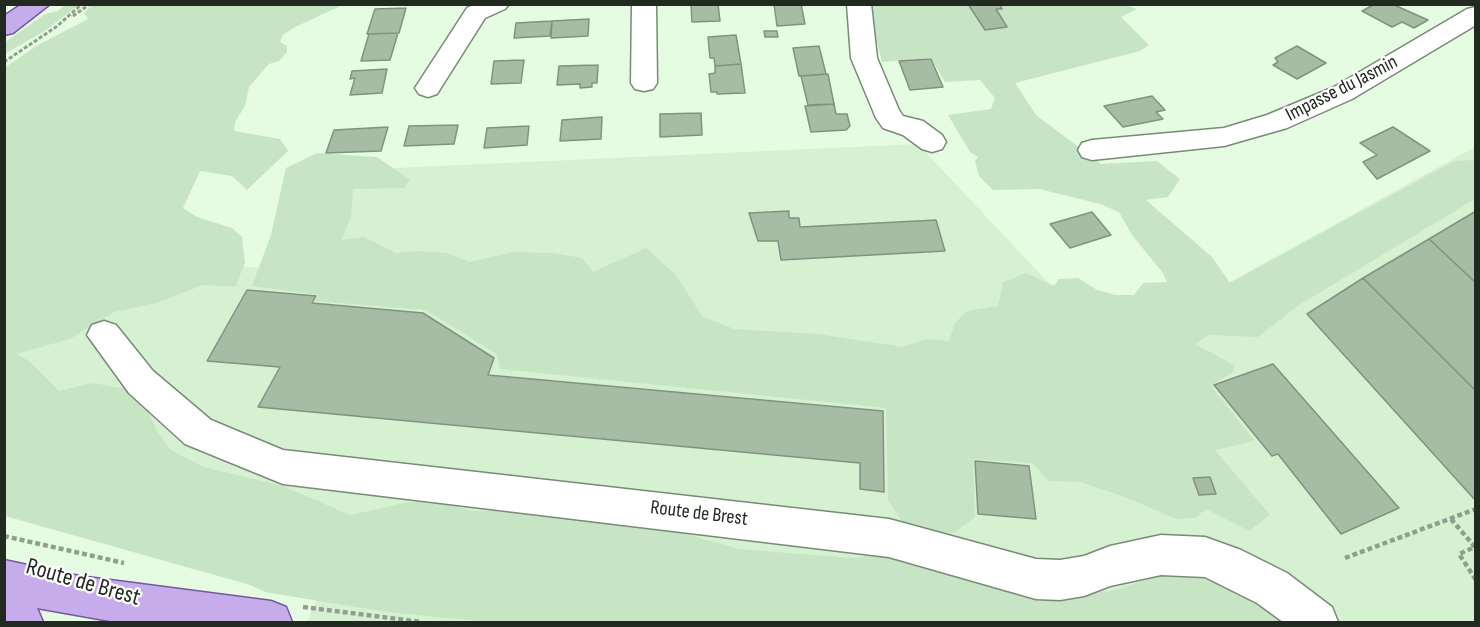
<!DOCTYPE html>
<html>
<head>
<meta charset="utf-8">
<style>
  body { margin:0 }
  #map { position:relative; width:1480px; height:627px; overflow:hidden; background:#e5fbe2; font-family:"Sofia Sans Condensed",sans-serif }
  canvas { display:block }
  .frame { position:absolute; inset:0; border:6px solid #212920; pointer-events:none }
</style>
</head>
<body>
<div id="map">
<canvas width="1480" height="627"></canvas>
<div class="frame"></div>
</div>
<script>
const ctx = document.querySelector('canvas').getContext('2d');
ctx.lineJoin = 'round';
function fill(path, color) {
  ctx.fillStyle = color;
  ctx.fill(path, 'evenodd');
}
function shape(rows) {
  const path = new Path2D();
  for (const r of rows) {
    path.moveTo(r[0], r[1]);
    for (let i = 2; i < r.length; i += 2) path.lineTo(r[i], r[i + 1]);
  }
  return path;
}
function stroke(path, color, width, dash) {
  ctx.strokeStyle = color;
  ctx.lineWidth = width;
  ctx.lineCap = dash ? 'butt' : 'round';
  ctx.setLineDash(dash || []);
  ctx.stroke(path);
}
function write(font, color, halo, rows, align = 'center') {
  ctx.font = font + ' "Sofia Sans Condensed",sans-serif';
  ctx.lineWidth = 4.5;
  ctx.setLineDash([]);
  ctx.textBaseline = 'middle';
  ctx.strokeStyle = halo;
  ctx.fillStyle = color;
  for (const [text, x, y, turn = 0] of rows) {
    ctx.save();
    ctx.translate(x, y);
    ctx.rotate((+turn || 0) * Math.PI / 180);
    ctx.textAlign = isNaN(turn) ? turn : align;
    if (halo) ctx.strokeText(text, 0, 0);
    ctx.fillText(text, 0, 0);
    ctx.restore();
  }
}
fill(shape([
  [918,144,1089,326,1208,294,1475,147,1475,622,307,622,320,590,5,511,19,252,292,270,309,172]
]), '#d6f1d2');
fill(shape([
  [66,4,78,5,48,29,5,54,5,42,45,14,58,11],
  [1125,4,1137,9,1121,17,1149,45,1140,51,1015,83,1036,115,1101,164,1157,161,1180,179,1168,197,1146,200,1212,257,1230,283,1454,161,1475,160,1475,199,1299,305,1258,337,1209,335,1195,344,1234,365,1234,371,1211,386,1255,441,1215,450,1270,515,1249,531,1206,509,1195,518,1176,519,1125,497,1080,482,1049,481,1032,463,973,459,975,517,954,533,928,532,905,526,888,500,886,408,500,369,497,354,425,310,315,301,318,295,252,286,271,235,286,168,317,153,377,157,410,180,404,188,353,189,351,217,341,240,364,237,396,253,419,251,448,253,469,262,513,252,553,253,582,258,593,272,646,248,676,275,702,316,734,329,818,334,903,347,926,339,949,341,955,323,967,311,998,306,1003,282,1026,273,1054,286,1059,279,1078,278,1097,290,1116,295,1134,295,1143,283,1167,282,1163,273,1132,235,1119,212,1100,204,1039,189,993,190,979,176,975,161,978,157,970,152,948,115,991,109,995,98,980,80,945,82,931,58,882,62,875,33,867,22,869,5],
  [92,5,343,5,293,28,283,35,280,42,287,46,287,52,279,61,269,64,249,87,245,106,235,122,234,131,280,139,288,151,247,190,232,176,200,171,183,208,197,217,232,228,242,237,245,263,235,287,203,285,157,303,114,312,70,339,16,354,29,361,59,391,93,383,127,389,147,409,157,431,171,450,204,467,283,486,350,515,405,503,438,500,472,511,522,510,617,514,739,549,851,558,894,553,1064,590,1107,592,1157,577,1181,563,1308,619,1308,622,487,622,386,612,265,592,250,585,5,516,4,68,38,45,88,19,84,13]
]), '#c7e5c4');
const building = shape([
  [691,4,718,4,720,21,692,22,691,4],
  [774,4,801,4,805,24,777,26,774,4],
  [968,4,999,4,1002,9,996,9,1007,27,985,30,968,4],
  [1375,4,1392,4,1428,20,1414,28,1402,22,1392,27,1362,11,1375,4],
  [406,8,399,33,367,34,375,9,406,8],
  [589,19,588,36,551,38,552,21,589,19],
  [552,21,550,36,514,38,516,23,552,21],
  [764,31,777,31,778,37,765,37,764,31],
  [398,33,390,60,361,61,369,34,398,33],
  [736,35,741,64,715,66,714,58,710,58,708,37,736,35],
  [819,46,826,74,799,76,793,48,819,46],
  [1297,46,1326,63,1297,79,1273,65,1278,62,1275,58,1297,46],
  [931,59,943,87,910,90,899,61,931,59],
  [524,60,521,83,491,84,494,61,524,60],
  [741,64,745,93,717,94,717,92,711,92,709,74,715,73,715,66,741,64],
  [598,65,597,83,592,83,592,87,580,88,580,84,557,85,559,66,598,65],
  [387,69,382,93,350,95,355,78,350,79,352,71,387,69],
  [828,74,834,104,808,105,801,76,828,74],
  [1152,96,1165,110,1156,112,1163,119,1123,127,1104,106,1152,96],
  [834,104,836,114,847,114,850,126,846,130,811,132,805,106,834,104],
  [701,113,702,135,660,137,660,114,701,113],
  [602,117,601,139,560,141,562,120,602,117],
  [458,125,454,144,404,146,409,126,458,125],
  [529,126,527,145,484,148,487,128,529,126],
  [388,127,381,151,326,153,334,130,388,127],
  [1393,127,1430,151,1377,179,1363,162,1377,155,1360,143,1393,127],
  [789,211,789,218,799,218,800,227,936,220,945,251,781,260,778,241,758,241,749,213,789,211],
  [1476,211,1476,283,1429,239,1476,211],
  [1092,212,1111,235,1070,248,1050,224,1092,212],
  [1429,239,1476,283,1476,391,1363,278,1429,239],
  [1363,278,1476,391,1476,501,1307,314,1363,278],
  [247,290,316,296,312,303,423,313,494,358,488,375,883,411,884,492,860,489,860,463,258,407,280,367,207,361,247,290],
  [1273,364,1399,508,1341,534,1278,454,1272,456,1214,385,1273,364],
  [975,461,1029,466,1036,519,978,514,975,461],
  [1210,477,1216,494,1199,495,1193,478,1210,477]
]);
fill(building, '#a7bca4');
stroke(building, '#80947d', 1.5);
const minor = shape([
  [475,4,509,4,505,9,485,18,437,94,428,97,419,94,415,88,467,8,475,4],
  [632,4,656,4,657,83,653,89,644,91,635,89,631,83,632,4],
  [847,4,871,4,877,58,899,110,903,116,923,121,942,135,946,142,942,149,932,152,922,149,903,135,883,128,876,118,851,58,847,4],
  [1476,7,1476,25,1352,99,1287,128,1224,146,1092,160,1082,157,1078,150,1082,143,1092,140,1224,128,1267,115,1334,87,1467,9,1476,7],
  [104,321,116,325,153,371,211,420,283,450,889,519,1036,559,1060,560,1084,556,1110,546,1161,535,1205,537,1241,550,1287,573,1332,607,1338,622,1283,622,1257,603,1205,577,1161,575,1110,586,1084,596,1060,600,1036,599,889,557,283,484,185,444,129,393,87,335,92,325,104,321]
]);
const major = shape([
  [22,4,50,4,13,33,4,35,4,16,22,4],
  [4,560,79,576,271,601,286,607,292,622,116,622,37,608,43,622,4,622,4,560]
]);
stroke(minor, '#778b75', 3);
stroke(major, '#745a9b', 3);
stroke(shape([
  [73,16,90,4],
  [4,62,56,27,82,4]
]), '#909f8d', 3, [4, 2]);
stroke(shape([
  [1451,519,1475,547,1459,554,1476,580],
  [4,536,124,563],
  [1345,558,1476,509],
  [303,607,422,622]
]), '#909f8d', 4.5, [5, 3]);
fill(minor, '#fff');
fill(major, '#c7aceb');
write('20px', '#212920', '#fff', [
  ["Impasse du Jasmin",1342,89,-27],
  ["Route de Brest",699,514,7]
]);
write('24px', '#212920', '#fff', [
  ["Route de Brest",83,583,16]
]);
</script>
</body>
</html>
